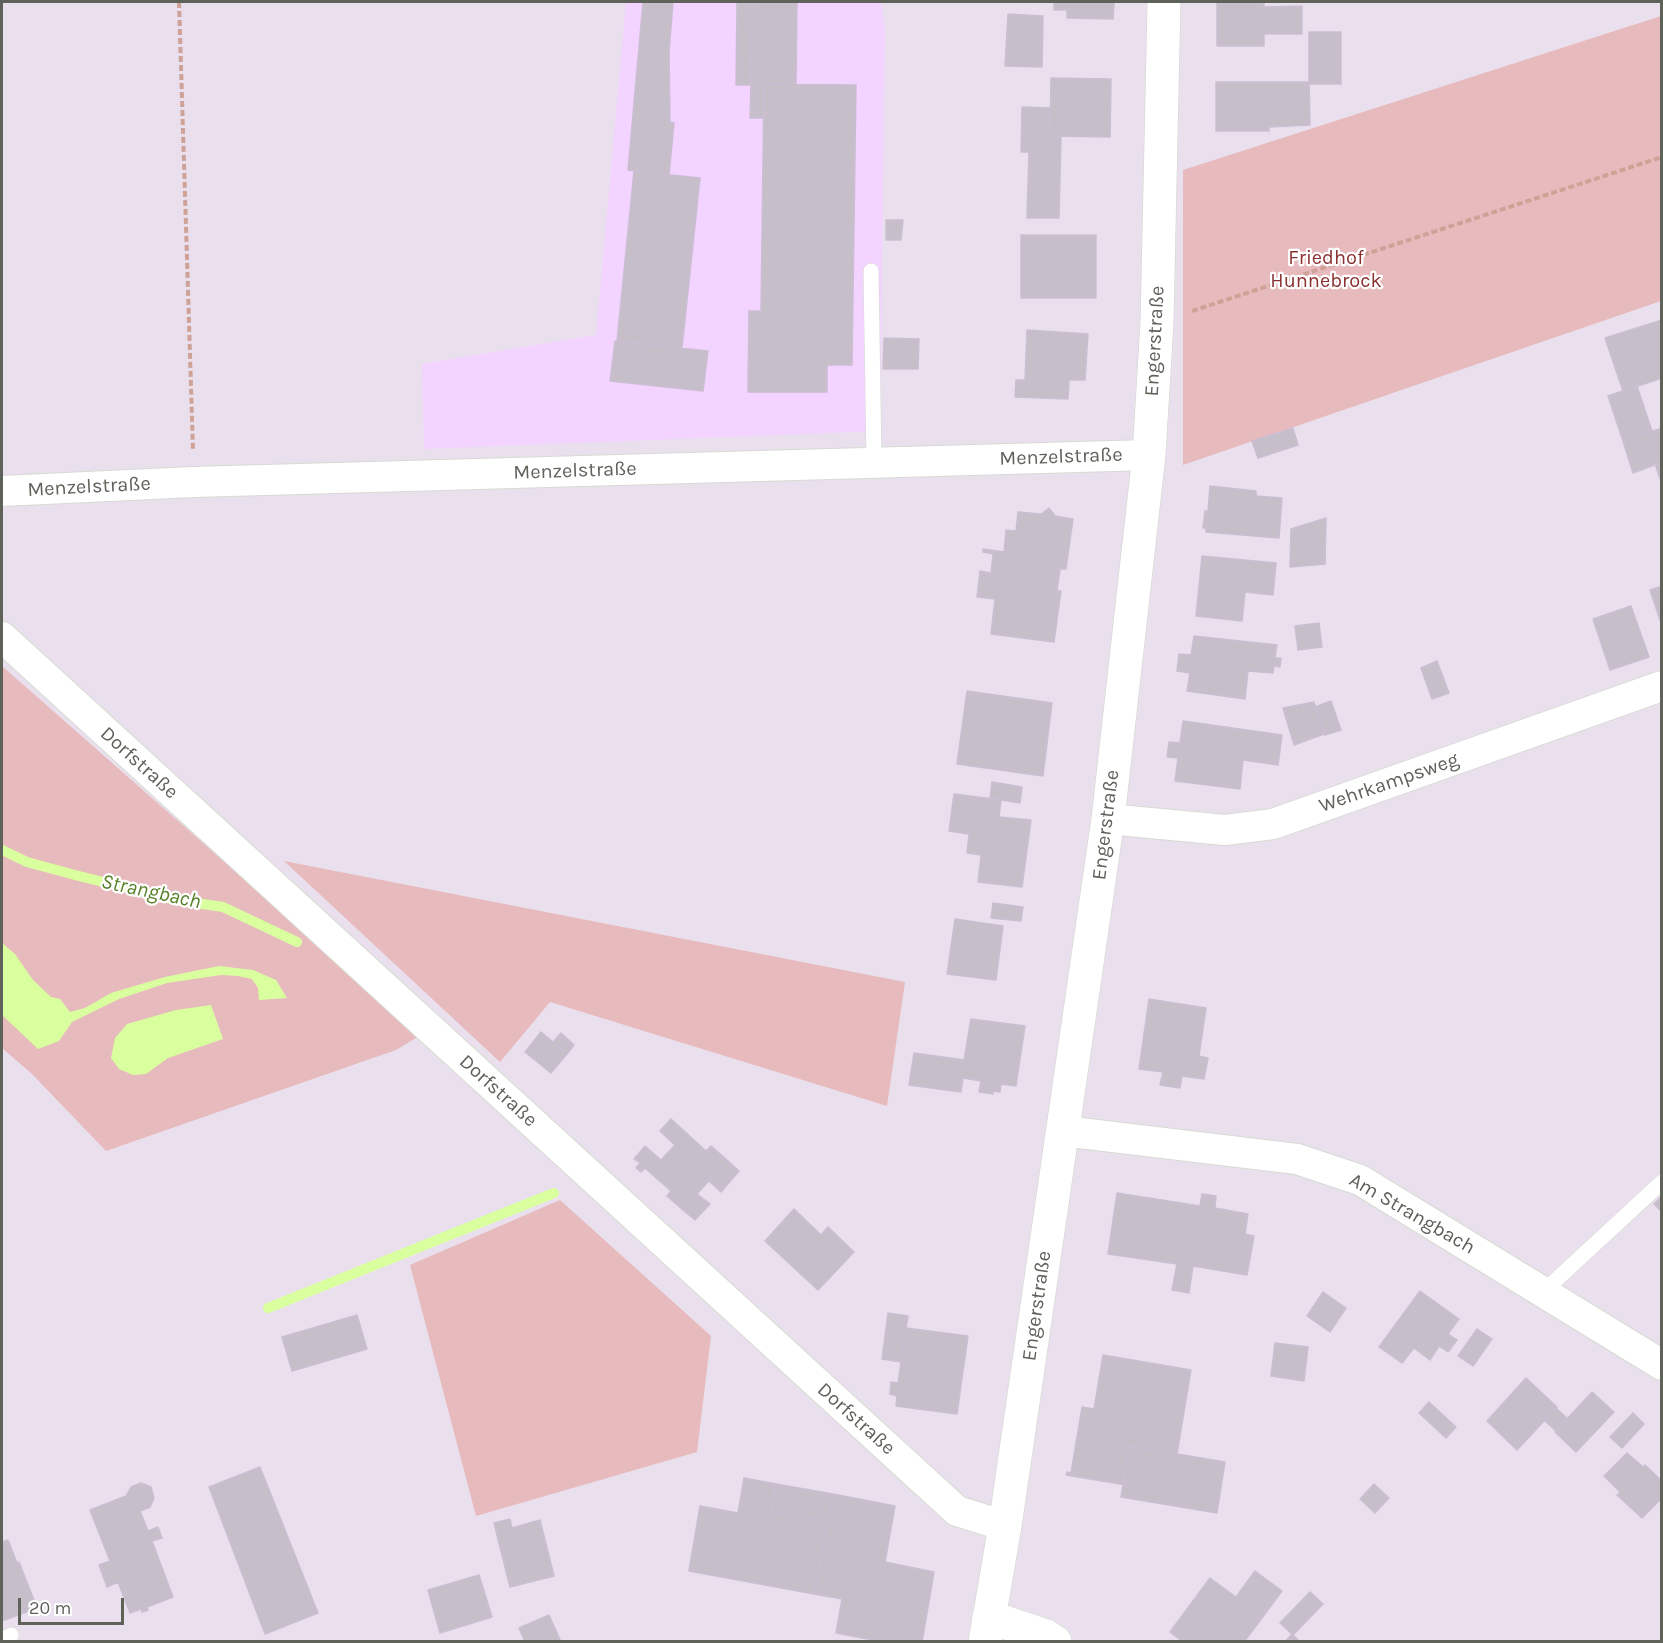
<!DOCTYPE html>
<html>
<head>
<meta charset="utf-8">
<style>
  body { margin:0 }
  #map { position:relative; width:1663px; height:1643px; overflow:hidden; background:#eae0ed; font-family:Karla,sans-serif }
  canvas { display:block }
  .frame { position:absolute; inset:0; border:3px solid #5e6259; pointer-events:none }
  .scale { position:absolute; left:18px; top:1598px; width:106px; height:27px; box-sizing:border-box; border:3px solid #5e6259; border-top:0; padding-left:8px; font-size:18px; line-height:21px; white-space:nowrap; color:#5e6259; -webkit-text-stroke:4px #fff; paint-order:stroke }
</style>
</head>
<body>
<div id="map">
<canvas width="1663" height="1643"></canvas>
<div class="frame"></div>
<div class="scale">20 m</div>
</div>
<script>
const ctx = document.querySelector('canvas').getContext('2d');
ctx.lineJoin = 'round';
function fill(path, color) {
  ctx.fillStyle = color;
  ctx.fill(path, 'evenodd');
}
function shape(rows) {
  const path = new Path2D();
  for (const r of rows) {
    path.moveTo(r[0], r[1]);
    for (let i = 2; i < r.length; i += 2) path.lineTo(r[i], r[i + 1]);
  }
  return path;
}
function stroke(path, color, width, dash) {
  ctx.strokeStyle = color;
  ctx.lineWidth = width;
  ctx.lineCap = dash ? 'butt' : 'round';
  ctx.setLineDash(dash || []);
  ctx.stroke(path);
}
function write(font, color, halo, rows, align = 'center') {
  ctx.font = font + ' Karla,sans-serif';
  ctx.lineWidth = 4.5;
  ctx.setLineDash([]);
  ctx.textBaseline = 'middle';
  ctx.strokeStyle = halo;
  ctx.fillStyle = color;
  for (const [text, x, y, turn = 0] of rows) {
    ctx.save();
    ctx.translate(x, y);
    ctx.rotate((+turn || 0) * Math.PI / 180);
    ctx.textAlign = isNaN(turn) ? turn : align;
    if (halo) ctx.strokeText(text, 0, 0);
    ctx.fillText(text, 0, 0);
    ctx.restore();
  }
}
fill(shape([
  [626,2,881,2,885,30,880,431,424,449,422,364,596,335]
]), '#f3d3ff');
fill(shape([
  [1661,16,1661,301,1183,465,1183,170],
  [2,666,421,1035,396,1050,106,1151,32,1074,2,1048],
  [284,861,905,982,887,1106,550,1002,500,1062],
  [560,1200,711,1336,697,1452,476,1516,410,1265]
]), '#e7babd');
fill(shape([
  [2,943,15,954,33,980,51,997,60,999,70,1012,85,1008,111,993,165,977,219,966,253,970,276,980,287,998,259,1000,258,988,252,979,238,976,221,975,167,983,119,999,72,1022,59,1041,38,1049,2,1015],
  [211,1005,223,1039,168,1058,146,1074,133,1075,119,1069,111,1058,115,1038,127,1024,176,1010]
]), '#daff9e');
stroke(shape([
  [2,850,27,862,75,875,176,900,223,907,297,942],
  [268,1308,554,1193]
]), '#daff9e', 10);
const building = shape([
  [643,2,673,2,669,52,670,122,674,123,669,175,628,170,643,2],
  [737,2,752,2,751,85,736,85,737,2],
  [752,2,797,2,796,84,751,85,752,2],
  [1054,2,1114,2,1113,19,1067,18,1067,10,1054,10,1054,2],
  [1217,2,1264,2,1264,7,1302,6,1302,34,1264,34,1264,46,1217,46,1217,2],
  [1008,14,1043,16,1042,67,1005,66,1008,14],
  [1309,32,1341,32,1341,64,1309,64,1309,32],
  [1309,64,1341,64,1341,84,1309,84,1309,64],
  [1051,78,1111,79,1110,137,1050,136,1051,78],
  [1216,82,1309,82,1310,125,1269,127,1269,131,1216,131,1216,82],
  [764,84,856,85,852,365,827,365,827,392,748,392,749,311,761,311,764,84],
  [751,85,764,85,764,118,750,118,751,85],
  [1022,107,1050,108,1050,136,1061,136,1059,218,1027,218,1029,152,1021,152,1022,107],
  [634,171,700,178,682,348,617,341,634,171],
  [886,220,903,220,901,240,886,240,886,220],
  [1021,235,1096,235,1096,298,1021,298,1021,235],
  [1662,320,1662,378,1623,391,1605,338,1662,320],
  [1027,330,1088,334,1085,380,1069,380,1068,399,1015,397,1016,380,1025,380,1027,330],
  [884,338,919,339,918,369,883,369,884,338],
  [615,341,708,351,703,391,610,381,615,341],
  [1637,386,1652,431,1623,441,1608,396,1637,386],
  [1293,428,1298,445,1258,458,1252,441,1293,428],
  [1662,428,1662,462,1633,473,1623,441,1662,428],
  [1662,462,1662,484,1655,464,1662,462],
  [1210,486,1256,491,1256,496,1282,498,1279,538,1206,532,1206,528,1203,528,1205,511,1208,511,1210,486],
  [1049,508,1055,516,1073,519,1066,569,1060,569,1057,591,1061,591,1054,642,991,634,995,599,977,597,980,571,991,573,993,554,983,552,983,549,1004,552,1006,530,1016,531,1018,512,1041,514,1049,508],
  [1326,518,1325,564,1290,567,1291,529,1326,518],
  [1202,556,1276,563,1273,595,1245,592,1242,621,1196,616,1202,556],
  [1662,586,1662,619,1660,620,1650,590,1662,586],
  [1631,606,1649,657,1610,670,1593,619,1631,606],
  [1319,623,1322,647,1298,650,1295,626,1319,623],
  [1194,636,1277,645,1275,658,1281,658,1280,667,1274,666,1273,673,1248,671,1245,699,1187,691,1190,673,1177,671,1179,654,1191,655,1194,636],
  [1437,661,1449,693,1432,699,1421,668,1437,661],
  [967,691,1052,703,1043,776,957,764,967,691],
  [1331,701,1341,730,1325,735,1315,707,1331,701],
  [1314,702,1324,734,1294,745,1283,708,1314,702],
  [1183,721,1282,735,1278,765,1243,760,1240,789,1175,781,1178,758,1167,757,1169,742,1180,743,1183,721],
  [992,782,1022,787,1020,803,990,798,992,782],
  [954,794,1001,800,999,817,1031,820,1022,887,978,882,981,855,967,853,969,834,949,831,954,794],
  [993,903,1023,907,1021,921,991,918,993,903],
  [955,919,1003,926,996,980,947,974,955,919],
  [1149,999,1206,1008,1199,1056,1208,1058,1204,1079,1182,1076,1180,1088,1160,1085,1163,1072,1139,1069,1149,999],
  [971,1019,1025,1026,1016,1086,1001,1084,1000,1092,993,1091,993,1094,979,1092,981,1081,963,1078,961,1092,909,1085,914,1053,964,1060,971,1019],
  [541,1032,567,1054,551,1073,525,1052,541,1032],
  [561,1033,574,1045,567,1054,553,1042,561,1033],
  [671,1119,706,1151,711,1146,727,1160,683,1210,667,1196,671,1191,645,1168,641,1172,636,1168,640,1163,634,1159,645,1146,661,1160,675,1145,660,1131,671,1119],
  [727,1160,739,1171,721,1192,709,1181,727,1160],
  [1117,1193,1200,1206,1202,1194,1216,1196,1215,1208,1248,1214,1245,1234,1254,1236,1247,1275,1193,1266,1189,1293,1172,1290,1177,1264,1108,1254,1117,1193],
  [697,1194,710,1204,695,1220,683,1210,697,1194],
  [1662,1196,1662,1212,1654,1204,1662,1196],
  [794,1209,821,1235,828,1227,854,1252,818,1290,765,1241,794,1209],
  [1420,1291,1459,1319,1448,1334,1457,1340,1448,1352,1439,1346,1430,1360,1414,1348,1402,1363,1379,1347,1420,1291],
  [1323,1292,1346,1308,1330,1332,1307,1316,1323,1292],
  [888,1313,908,1316,901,1362,882,1359,888,1313],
  [357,1315,367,1349,292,1371,282,1337,357,1315],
  [906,1328,968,1336,957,1414,896,1406,897,1396,890,1394,891,1382,898,1383,906,1328],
  [1477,1329,1492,1339,1473,1366,1458,1356,1477,1329],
  [1275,1343,1308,1347,1304,1381,1271,1376,1275,1343],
  [1103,1355,1191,1370,1177,1454,1129,1446,1123,1481,1127,1482,1126,1485,1066,1475,1067,1472,1071,1473,1082,1407,1094,1409,1103,1355],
  [1526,1378,1557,1407,1517,1450,1487,1421,1526,1378],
  [1592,1392,1614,1412,1576,1452,1555,1432,1592,1392],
  [1429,1402,1456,1427,1446,1438,1419,1413,1429,1402],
  [1556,1408,1567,1418,1556,1431,1544,1420,1556,1408],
  [1633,1413,1644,1424,1622,1448,1610,1437,1633,1413],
  [1129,1446,1225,1462,1217,1513,1121,1497,1123,1485,1126,1485,1127,1482,1123,1481,1129,1446],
  [1627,1453,1643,1467,1645,1465,1662,1481,1662,1498,1642,1518,1617,1495,1620,1492,1604,1476,1627,1453],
  [260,1467,318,1613,265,1634,209,1487,260,1467],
  [744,1478,776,1484,771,1511,828,1521,814,1594,689,1571,700,1506,738,1513,744,1478],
  [141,1483,151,1487,154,1498,150,1507,140,1511,148,1531,158,1527,162,1538,152,1541,173,1597,147,1607,148,1610,142,1612,141,1609,130,1613,118,1582,107,1587,99,1565,110,1561,90,1510,126,1496,131,1487,141,1483],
  [776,1484,833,1494,828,1521,771,1511,776,1484],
  [1374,1484,1389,1498,1375,1513,1360,1499,1374,1484],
  [833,1494,895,1506,885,1562,934,1572,922,1642,884,1642,836,1633,842,1599,814,1594,833,1494],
  [510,1519,512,1528,540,1520,554,1576,510,1587,494,1523,510,1519],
  [8,1540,17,1563,19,1562,37,1608,2,1621,2,1542,8,1540],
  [1255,1571,1282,1591,1244,1642,1183,1642,1170,1632,1210,1578,1236,1597,1255,1571],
  [479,1575,492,1617,440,1633,428,1590,479,1575],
  [1310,1592,1323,1604,1293,1635,1280,1623,1310,1592],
  [549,1615,561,1642,525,1642,519,1628,549,1615],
  [1292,1634,1300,1642,1285,1642,1292,1634]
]);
fill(building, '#c6bfca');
stroke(building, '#cbbed2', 1.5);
const service = shape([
  [871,271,874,462],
  [1543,1292,1662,1182],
  [2,1640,11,1635]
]);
const minor = shape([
  [2,491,194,482,1149,455],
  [2,637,957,1511,1005,1526],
  [1108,819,1225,830,1273,824,1662,686],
  [1063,1131,1297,1159,1360,1180,1662,1365]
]);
const tertiary = shape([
  [989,1617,1046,1636,1055,1642]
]);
const secondary = shape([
  [985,1642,1005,1526,1108,819,1149,455,1157,322,1164,2]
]);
stroke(service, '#d6dbd3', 16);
stroke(minor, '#d6dbd3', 32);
stroke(tertiary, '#d6dbd3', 34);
stroke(secondary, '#cfd5cb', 34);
stroke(shape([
  [179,2,193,451],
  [1192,311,1662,157]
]), '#cea296', 4, [6, 3]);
stroke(service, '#fff', 15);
stroke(minor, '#fff', 30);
stroke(tertiary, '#fff', 33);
stroke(secondary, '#fff', 33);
write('20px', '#8a3031', '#fff', [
  ["Friedhof",1326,258],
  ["Hunnebrock",1326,281]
]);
write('20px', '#5e6259', '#fff', [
  ["Engerstraße",1155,341,-87],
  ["Menzelstraße",1061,457,-2],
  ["Menzelstraße",575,471,-2],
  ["Menzelstraße",89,487,-3],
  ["Dorfstraße",139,763,42],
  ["Wehrkampsweg",1389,783,-19],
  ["Engerstraße",1106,825,-83],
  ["Dorfstraße",498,1091,42],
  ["Am Strangbach",1412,1214,30],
  ["Engerstraße",1037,1306,-82],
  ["Dorfstraße",856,1419,42]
]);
write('italic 21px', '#58802a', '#fff', [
  ["Strangbach",151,892,12]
]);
</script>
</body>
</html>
